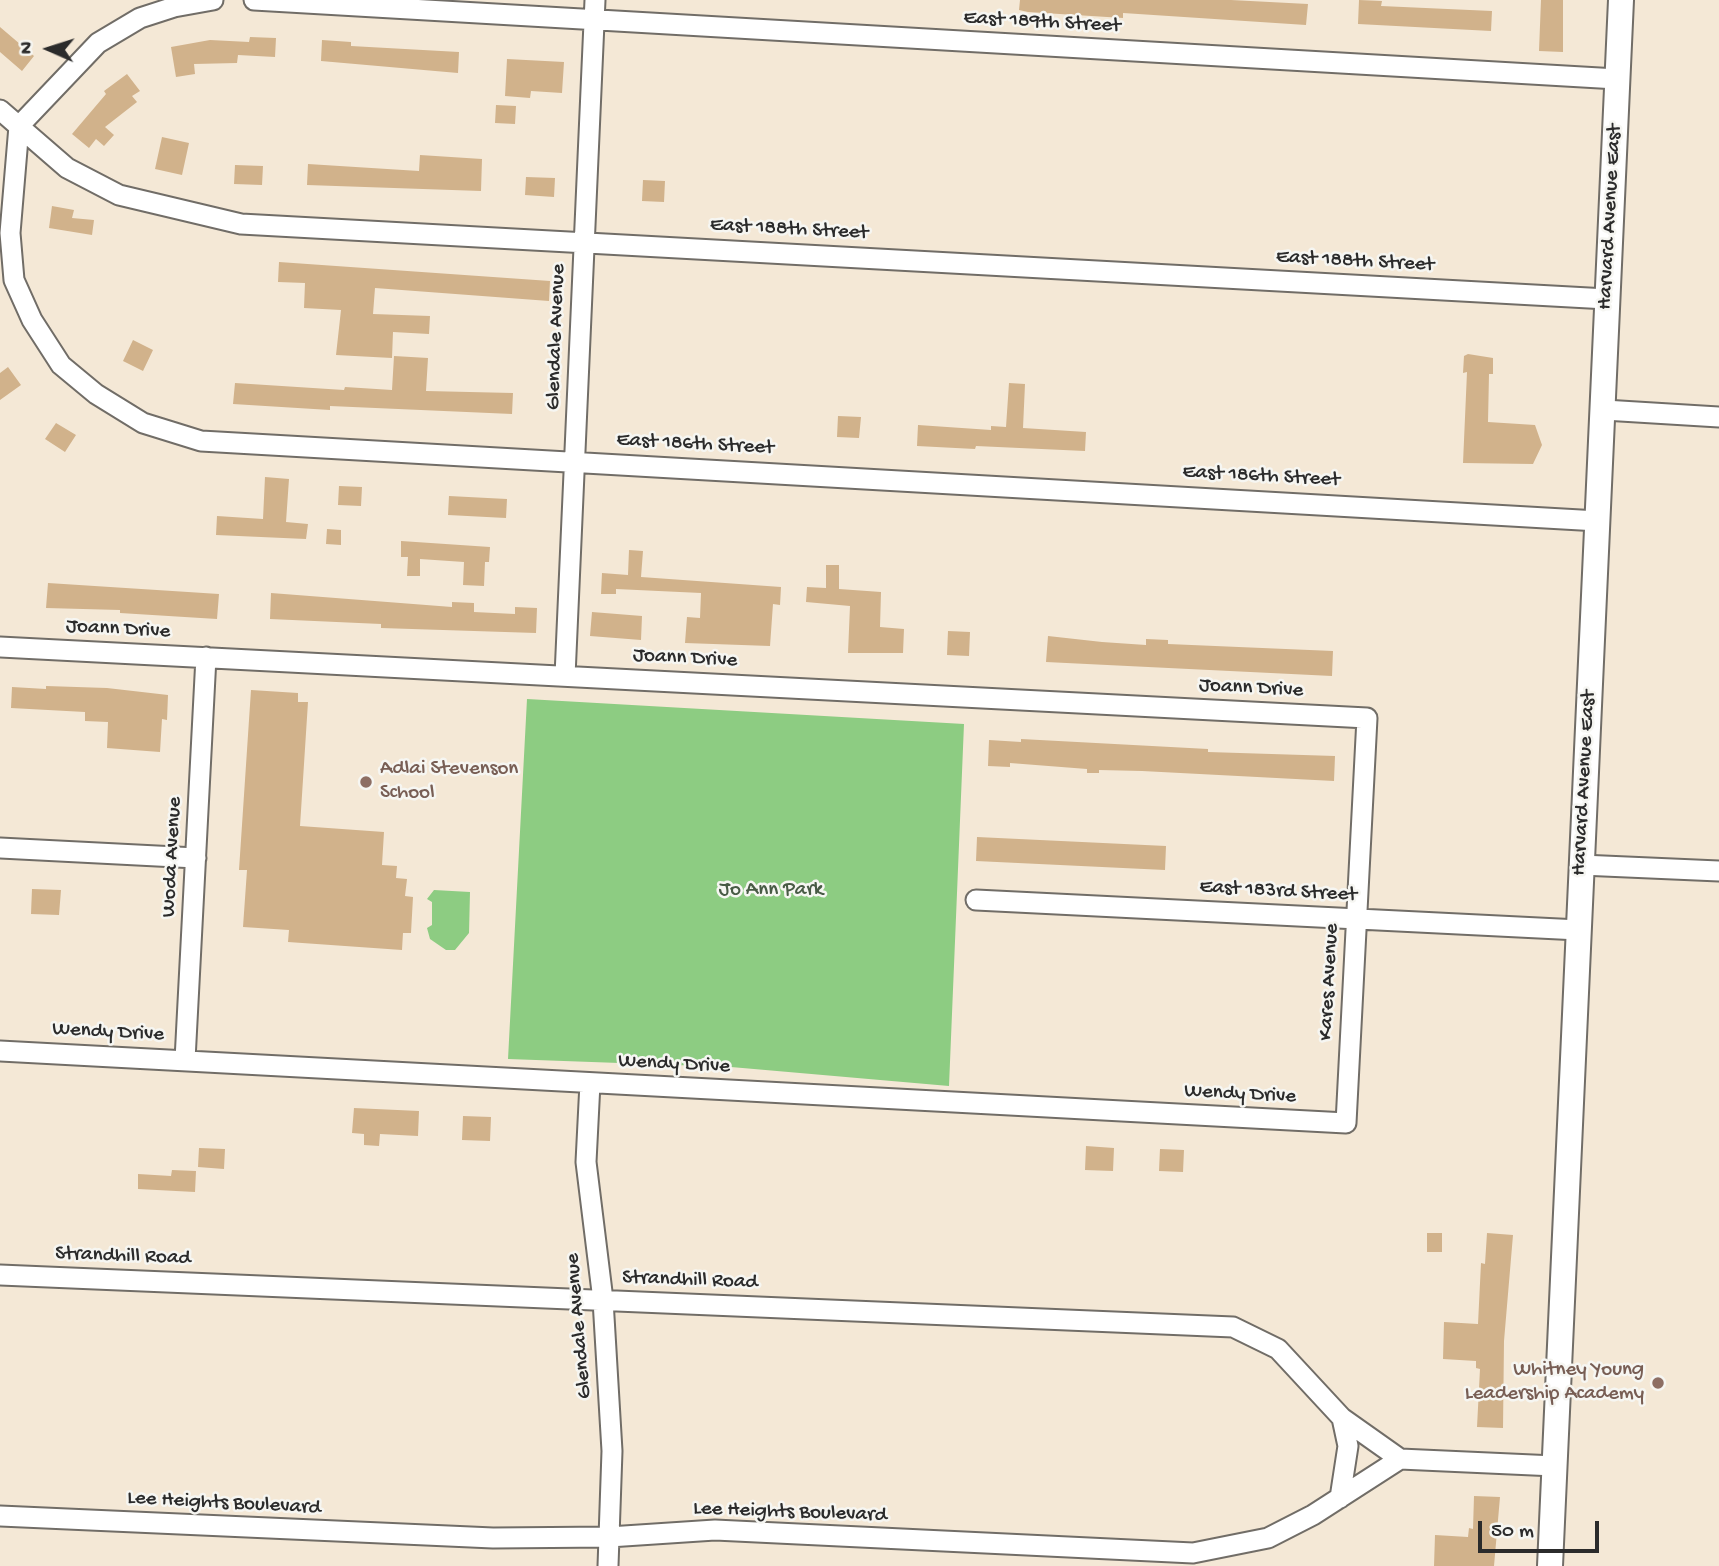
<!DOCTYPE html>
<html>
<head>
<meta charset="utf-8">
<style>
  body { margin:0 }
  #map { position:relative; width:1719px; height:1566px; overflow:hidden; background:#f4e8d6; font-family:"Gochi Hand",sans-serif }
  canvas { display:block }
  .north { position:absolute; left:14px; top:14px; width:70px; height:70px; -webkit-text-stroke:5px #f6f6f2; paint-order:stroke; rotate:273deg; font-size:19px; font-weight:700; line-height:28px; text-align:center; color:#2b2b2b }
  .north::after { content:''; display:block; margin:auto; width:24px; height:32px; background:#2b2b2b; clip-path:polygon(50% 0,100% 100%,50% 72%,0 100%) }
  .scale { position:absolute; left:1478px; top:1521px; width:121px; height:32px; box-sizing:border-box; border:4px solid #2b2b2b; border-top:0; padding-left:9px; font-size:21px; line-height:24px; white-space:nowrap; color:#2b2b2b; -webkit-text-stroke:5px #f6f6f2; paint-order:stroke }
</style>
</head>
<body>
<div id="map">
<canvas width="1719" height="1566"></canvas>
<div class="north">N</div>
<div class="scale">50 m</div>
</div>
<script>
const ctx = document.querySelector('canvas').getContext('2d');
ctx.lineJoin = 'round';
function fill(path, color) {
  ctx.fillStyle = color;
  ctx.fill(path, 'evenodd');
}
function shape(rows) {
  const path = new Path2D();
  for (const r of rows) {
    path.moveTo(r[0], r[1]);
    for (let i = 2; i < r.length; i += 2) path.lineTo(r[i], r[i + 1]);
  }
  return path;
}
function stroke(path, color, width, dash) {
  ctx.strokeStyle = color;
  ctx.lineWidth = width;
  ctx.lineCap = dash ? 'butt' : 'round';
  ctx.setLineDash(dash || []);
  ctx.stroke(path);
}
function write(font, color, halo, rows, align = 'center') {
  ctx.font = font + ' "Gochi Hand",sans-serif';
  ctx.lineWidth = 5;
  ctx.setLineDash([]);
  ctx.textBaseline = 'middle';
  ctx.strokeStyle = halo;
  ctx.fillStyle = color;
  for (const [text, x, y, turn = 0] of rows) {
    ctx.save();
    ctx.translate(x, y);
    ctx.rotate((+turn || 0) * Math.PI / 180);
    ctx.textAlign = isNaN(turn) ? turn : align;
    if (halo) ctx.strokeText(text, 0, 0);
    ctx.fillText(text, 0, 0);
    ctx.restore();
  }
}
fill(shape([
  [527,699,964,724,949,1086,731,1067,508,1059],
  [434,890,470,892,469,933,455,950,446,950,430,939,427,928,432,925,432,902,427,899]
]), '#8dcc82');
fill(shape([
  [1020,0,1231,0,1308,4,1306,25,1123,13,1123,18,1028,12,1019,10],
  [1359,0,1382,1,1381,6,1492,11,1491,31,1358,24],
  [1541,0,1563,0,1563,52,1539,51],
  [0,27,34,56,22,71,0,52],
  [250,37,276,38,275,57,238,55,237,63,194,64,195,74,176,77,171,47,210,40,249,42],
  [322,40,351,42,351,46,459,52,458,73,321,61],
  [507,59,564,62,562,93,531,91,530,98,505,96],
  [127,74,140,91,132,96,137,102,105,127,114,135,104,146,96,139,89,148,72,134,106,94,104,91],
  [496,105,516,106,515,124,495,123],
  [162,137,189,143,182,175,155,169],
  [420,155,482,159,481,191,307,185,308,164,419,171],
  [235,165,263,166,262,185,234,184],
  [526,177,555,178,554,197,525,195],
  [643,180,665,181,664,202,642,201],
  [52,206,74,210,72,218,94,220,92,235,49,228],
  [279,262,550,281,549,301,375,288,373,314,430,316,429,334,393,332,392,358,336,355,341,310,304,308,305,283,278,282],
  [133,340,153,350,143,371,123,361],
  [1468,354,1493,358,1493,374,1489,374,1488,422,1535,425,1542,445,1533,464,1463,463,1467,372,1463,373,1464,356],
  [394,356,428,358,426,391,513,393,512,414,330,406,330,410,233,404,235,383,344,390,345,387,392,390],
  [8,367,21,385,0,400,0,373],
  [1009,383,1025,384,1023,428,1086,432,1085,451,976,446,975,449,917,446,918,425,991,430,991,426,1006,427],
  [838,416,861,417,859,438,837,437],
  [56,423,76,435,65,452,45,439],
  [265,477,289,479,286,522,308,524,306,539,216,535,217,516,263,519],
  [339,486,362,487,361,506,338,505],
  [449,496,507,499,506,518,448,515],
  [327,529,341,530,341,545,326,544],
  [401,541,490,547,489,562,485,562,484,586,463,585,464,562,420,559,420,576,407,576,408,557,401,557],
  [629,550,643,551,641,577,781,587,780,605,773,604,770,646,685,643,687,617,700,618,701,593,616,589,616,594,601,594,602,573,628,575],
  [826,565,839,565,839,589,881,592,880,627,904,629,903,653,848,653,850,606,806,602,807,587,826,588],
  [48,583,219,594,217,619,120,613,120,610,46,608],
  [271,593,452,607,452,602,474,603,474,612,515,614,515,607,537,608,536,633,381,628,381,624,270,619],
  [592,612,642,616,641,640,590,636],
  [948,631,970,632,969,656,947,655],
  [1048,636,1102,642,1146,645,1146,639,1168,640,1168,644,1333,651,1332,676,1046,662],
  [46,686,107,688,168,695,167,720,162,719,160,752,107,748,108,722,85,721,85,712,11,708,12,687,46,689],
  [251,690,298,693,298,702,308,702,300,826,384,832,382,865,397,866,396,878,407,879,405,896,413,897,411,933,403,933,402,950,288,942,289,930,243,927,247,870,239,870],
  [1021,739,1208,749,1208,752,1335,756,1334,781,1142,771,1099,770,1099,773,1087,773,1087,769,1010,763,1010,767,988,766,989,740,1021,742],
  [977,837,1166,846,1165,870,976,861],
  [32,889,61,890,59,915,31,914],
  [354,1108,419,1111,418,1136,380,1134,379,1146,364,1145,364,1134,352,1133],
  [463,1116,491,1117,490,1141,462,1140],
  [1086,1146,1114,1148,1113,1171,1085,1170],
  [199,1148,225,1149,224,1169,198,1167],
  [1160,1149,1184,1150,1183,1172,1159,1171],
  [172,1170,196,1171,195,1192,138,1189,138,1174,171,1176],
  [1427,1233,1442,1233,1442,1252,1427,1252],
  [1487,1233,1513,1235,1504,1341,1503,1428,1477,1427,1480,1369,1476,1368,1476,1361,1443,1359,1444,1322,1478,1324,1481,1263,1485,1264],
  [1474,1496,1500,1497,1494,1566,1434,1566,1435,1535,1468,1537,1469,1528,1473,1529]
]), '#d1b28b');
const minor = shape([
  [213,0,174,7,140,18,98,43,19,126,10,233,14,280,32,320,61,365,96,394,143,423,201,441,1598,521],
  [254,0,1617,79],
  [0,110,67,168,119,195,241,224,1607,299],
  [1604,410,1719,417],
  [0,647,1367,718,1346,1123,0,1051],
  [565,676,595,0],
  [0,848,196,858],
  [1581,865,1719,871],
  [976,900,1579,930],
  [185,1060,206,657],
  [590,1083,586,1162,603,1300,612,1451,608,1566],
  [0,1275,1233,1327,1278,1349,1342,1418,1400,1459],
  [1340,1498,1348,1446,1342,1418],
  [0,1516,493,1538,609,1537,715,1530,1193,1553,1268,1538,1313,1515,1400,1459,1555,1466]
]);
const major = shape([
  [1550,1566,1621,0]
]);
stroke(minor, '#716d67', 23);
stroke(major, '#716d67', 28);
stroke(minor, '#fff', 19);
stroke(major, '#fff', 24);
for (const [x, y, r, color] of [
  [366,782,7,"#8d6e63"],
  [1658,1383,7,"#8d6e63"]
]) {
  const dot = new Path2D();
  dot.arc(x, y, r, 0, 2 * Math.PI);
  ctx.fillStyle = color;
  ctx.fill(dot);
  stroke(dot, '#f6f6f2', 2.5);
}
write('21px', '#2b2b2b', '#f6f6f2', [
  ["East 189th Street",1042,23,3],
  ["Harvard Avenue East",1611,217,-87],
  ["East 188th Street",789,230,3],
  ["East 188th Street",1355,262,3],
  ["Glendale Avenue",557,337,-88],
  ["East 186th Street",695,445,3],
  ["East 186th Street",1261,477,3],
  ["Joann Drive",118,630,3],
  ["Joann Drive",685,659,3],
  ["Joann Drive",1251,689,3],
  ["Harvard Avenue East",1585,783,-87],
  ["Woda Avenue",173,857,-87],
  ["East 183rd Street",1278,892,3],
  ["Kares Avenue",1330,982,-87],
  ["Wendy Drive",108,1033,3],
  ["Wendy Drive",674,1065,3],
  ["Wendy Drive",1240,1095,3],
  ["Strandhill Road",123,1257,2],
  ["Strandhill Road",690,1281,2],
  ["Glendale Avenue",580,1326,-95],
  ["Lee Heights Boulevard",224,1504,3],
  ["Lee Heights Boulevard",790,1513,2]
]);
write('21px', '#785e54', '#f6f6f2', [
  ["Adlai Stevenson",380,770],
  ["School",380,794],
  ["Whitney Young",1644,1371,"right"],
  ["Leadership Academy",1644,1395,"right"]
], 'left');
write('21px', '#485b45', '#f6f6f2', [
  ["Jo Ann Park",771,891]
]);
</script>
</body>
</html>
